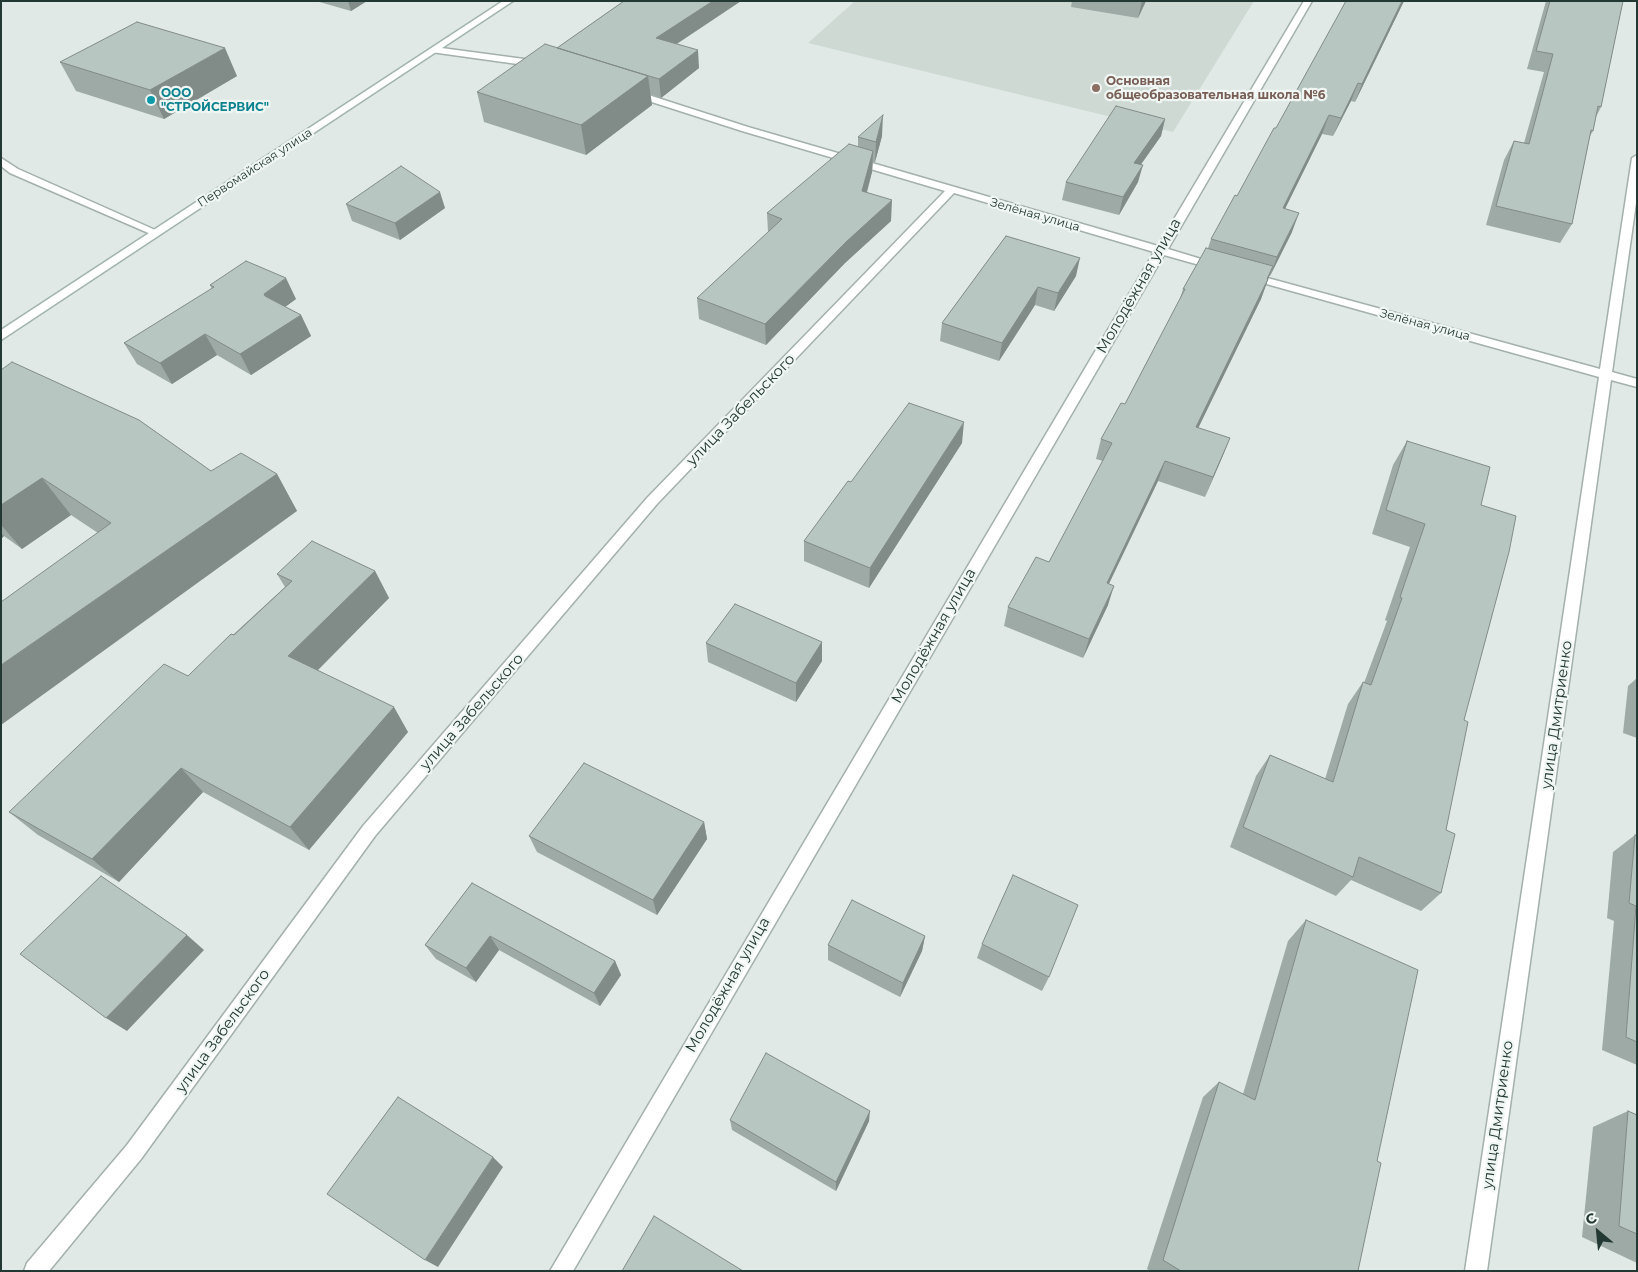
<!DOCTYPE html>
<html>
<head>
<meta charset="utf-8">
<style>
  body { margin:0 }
  #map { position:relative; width:1638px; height:1272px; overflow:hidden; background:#e0e9e5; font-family:Montserrat,sans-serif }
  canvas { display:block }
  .frame { position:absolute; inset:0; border:2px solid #223832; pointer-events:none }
  .north { position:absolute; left:1573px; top:1207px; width:50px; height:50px; -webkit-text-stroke:4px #f0f6f3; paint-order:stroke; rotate:332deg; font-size:14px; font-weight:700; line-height:20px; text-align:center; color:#223832 }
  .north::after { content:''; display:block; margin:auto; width:18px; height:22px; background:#223832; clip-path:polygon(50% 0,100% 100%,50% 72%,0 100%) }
</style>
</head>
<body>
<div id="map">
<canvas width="1638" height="1272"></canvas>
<div class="frame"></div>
<div class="north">С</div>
</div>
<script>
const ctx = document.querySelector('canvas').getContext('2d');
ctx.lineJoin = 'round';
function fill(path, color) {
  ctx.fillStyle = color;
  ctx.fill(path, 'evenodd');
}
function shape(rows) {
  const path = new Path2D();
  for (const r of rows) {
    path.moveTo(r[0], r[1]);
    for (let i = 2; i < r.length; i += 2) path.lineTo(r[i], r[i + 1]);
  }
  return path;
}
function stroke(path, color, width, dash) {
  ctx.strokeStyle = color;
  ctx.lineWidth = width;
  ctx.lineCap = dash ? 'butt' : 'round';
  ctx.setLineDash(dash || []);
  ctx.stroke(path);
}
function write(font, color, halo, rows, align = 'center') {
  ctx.font = font + ' Montserrat,sans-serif';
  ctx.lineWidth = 4.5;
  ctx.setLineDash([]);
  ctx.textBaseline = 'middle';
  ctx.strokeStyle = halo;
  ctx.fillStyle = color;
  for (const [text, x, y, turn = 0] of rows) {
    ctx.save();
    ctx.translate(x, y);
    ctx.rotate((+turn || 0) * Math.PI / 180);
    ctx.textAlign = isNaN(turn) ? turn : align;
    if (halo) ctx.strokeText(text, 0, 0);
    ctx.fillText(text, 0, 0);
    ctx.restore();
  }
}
fill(shape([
  [855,1,1254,1,1173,132,808,43]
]), '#ced9d4');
const street = shape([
  [1304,1,1312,1,1168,249,1221,265,1223,267,1217,270,1164,255,573,1271,550,1271,1154,252,954,193,657,504,375,836,141,1159,49,1271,24,1271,27,1263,127,1145,363,826,647,498,945,191,742,131,630,95,630,91,636,91,748,127,1158,246,1304,1],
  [434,47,539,61,544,64,539,67,431,52,430,50,434,47],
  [1637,155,1637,196,1612,372,1637,379,1637,387,1611,380,1487,1271,1465,1271,1599,377,1245,278,1243,276,1245,274,1253,274,1600,369,1632,158,1637,155],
  [1,158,18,169,162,233,157,236,153,235,10,173,1,166,1,158]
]);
const secondary = shape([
  [503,1,513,1,1,340,1,330,503,1]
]);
stroke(street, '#a3b0ac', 3);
stroke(secondary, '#a0b4ac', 3);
fill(street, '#fff');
fill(secondary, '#fff');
fill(shape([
  [316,1,367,1,351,11],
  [624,1,741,1,677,44,699,68,661,98,650,94,652,105,586,155,484,122,477,92,557,48],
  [1072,1,1146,1,1138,18,1071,7],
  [1404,1,1355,102,1351,101,1333,136,1322,134,1285,209,1292,232,1270,276,1269,276,1261,299,1198,428,1230,438,1205,497,1158,481,1109,584,1108,605,1083,658,1004,626,1008,607,1049,562,1103,461,1096,459,1101,439,1125,404,1180,299,1183,289,1208,248,1211,239,1237,196,1276,128],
  [1546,1,1623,1,1601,107,1596,117,1593,131,1590,136,1572,224,1560,243,1486,225,1504,160,1514,141,1524,143,1544,72,1527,69],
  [60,62,237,76,164,119,76,91],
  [1165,119,1161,136,1141,164,1138,182,1119,215,1062,200,1066,182],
  [882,136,875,162,873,162,872,172,867,193,891,221,845,263,766,345,699,319,697,298,768,232,767,213,858,147,858,137],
  [346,204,445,208,400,240,352,221],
  [1006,236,1076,276,1054,311,1035,305,999,361,940,341,942,323],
  [210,285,296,299,285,307,301,315,311,336,251,375,217,355,172,384,137,364,124,343,212,289],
  [1,370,211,471,277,474,297,511,98,533,71,515,22,549,4,536,1,539],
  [1407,441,1481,505,1464,720,1446,830,1441,893,1421,911,1351,880,1336,896,1230,847,1256,776,1270,755,1325,779,1348,704,1363,682,1364,683,1387,621,1385,620,1410,547,1372,534,1393,465],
  [962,443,869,588,804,561,804,541,851,482],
  [375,571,389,598,318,670,408,732,309,850,203,792,119,882,38,835,9,812,188,676,285,587,277,574],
  [822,642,822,661,796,702,708,662,706,643],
  [1637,678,1637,738,1623,733,1628,686],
  [704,822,707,839,657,915,537,852,529,836],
  [1635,835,1637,836,1637,1065,1602,1050,1614,921,1607,918,1613,852],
  [472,883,615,961,621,975,600,1006,499,950,476,982,436,959,425,945],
  [1306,920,1377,1161,1358,1271,1150,1271,1147,1269,1203,1097,1219,1082,1243,1094,1288,941],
  [925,936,922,951,900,997,828,960,828,945],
  [982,944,1049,977,1042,991,977,958],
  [1628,1111,1637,1115,1637,1263,1582,1237,1593,1127],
  [730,1120,869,1121,836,1191,732,1130]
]), '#9eaaa6');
fill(shape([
  [348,1,367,1,351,11],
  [713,1,741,1,658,56,656,38],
  [1142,1,1146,1,1138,18],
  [1402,1,1404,1,1355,102,1362,84],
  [225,48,237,76,164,119,150,90],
  [698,50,699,68,661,98,659,79],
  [648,76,652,105,586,155,581,125],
  [1358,83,1351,101,1333,136,1341,118],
  [883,115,882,136,875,162,876,142],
  [1329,115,1322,134,1276,227,1283,208],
  [1165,119,1161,136,1130,180,1134,163],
  [873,151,872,172,861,212,862,191],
  [1143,165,1138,182,1119,215,1123,197],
  [440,192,445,208,400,240,395,223],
  [892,200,891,221,845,263,766,345,765,324,846,242],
  [1299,213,1292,232,1270,276,1277,257],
  [1080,258,1076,276,1054,311,1058,293],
  [1273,266,1261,299,1189,447,1196,427],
  [286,278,296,299,274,315,264,294],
  [1038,287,1035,305,999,361,1002,343],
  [301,315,311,336,251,375,240,354],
  [205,334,217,355,172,384,160,363],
  [964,422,962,443,869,588,870,568],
  [1230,438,1222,458,1205,497,1213,477],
  [1165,461,1158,481,1100,602,1107,583],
  [277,474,297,511,1,725,1,665],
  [42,478,71,515,22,549,1,525,1,505],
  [1,533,4,536,1,539],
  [375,571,389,598,306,682,288,656],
  [1114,586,1108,605,1083,658,1089,639],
  [822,642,822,661,796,702,796,683],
  [394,707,408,732,309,850,290,827],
  [181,768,203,792,119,882,92,859],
  [704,822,707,839,657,915,653,900],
  [187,935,204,950,127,1031,106,1018],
  [490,936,499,950,476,982,466,968],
  [925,936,922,951,900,997,903,983],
  [615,961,621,975,600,1006,594,993],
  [870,1111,869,1121,836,1191,836,1182],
  [493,1157,503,1167,438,1267,425,1260]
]), '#818b87');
const building = shape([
  [624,1,713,1,656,38,698,50,659,79,557,48,624,1],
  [1346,1,1402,1,1362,84,1358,83,1341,118,1329,115,1283,208,1299,213,1277,257,1211,239,1235,195,1237,196,1274,128,1276,128,1346,1],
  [1550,1,1623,1,1601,107,1598,106,1593,131,1591,130,1572,224,1496,206,1514,141,1529,144,1553,54,1536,51,1550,1],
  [137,22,225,48,150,90,60,62,137,22],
  [545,44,648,76,581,125,477,92,545,44],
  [1116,106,1165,119,1134,163,1143,165,1123,197,1066,182,1116,106],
  [883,115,876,142,858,137,883,115],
  [849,144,873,151,862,191,892,200,846,242,765,324,697,298,782,219,767,213,849,144],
  [401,166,440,192,395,223,346,204,401,166],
  [1006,236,1080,258,1058,293,1038,287,1002,343,942,323,1006,236],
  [1206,248,1273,266,1267,279,1268,279,1196,427,1230,438,1213,477,1165,461,1107,583,1114,586,1089,639,1008,607,1036,557,1049,562,1112,443,1101,439,1121,403,1125,404,1185,289,1183,289,1206,248],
  [246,261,286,278,264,294,265,296,301,315,240,354,205,334,160,363,124,343,214,287,210,285,246,261],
  [12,362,139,420,211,471,241,453,277,474,1,665,1,602,111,523,42,478,1,505,1,370,12,362],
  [909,403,964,422,870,568,804,541,848,481,851,482,909,403],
  [1407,441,1490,467,1481,505,1516,516,1509,552,1464,720,1468,722,1446,830,1455,834,1441,893,1359,857,1353,877,1243,827,1270,755,1333,782,1363,682,1371,685,1402,598,1400,597,1425,524,1386,510,1407,441],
  [312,541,375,571,288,656,394,707,290,827,181,768,92,859,9,812,164,664,188,676,231,634,234,635,292,581,277,574,312,541],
  [735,604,822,642,796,683,706,643,735,604],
  [584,763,704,822,653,900,529,836,584,763],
  [1635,835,1637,836,1637,1042,1626,1037,1636,906,1629,903,1635,835],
  [1013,875,1078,905,1049,977,982,944,1013,875],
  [101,876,187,935,106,1018,20,954,101,876],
  [472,883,615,961,594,993,490,936,466,968,425,945,472,883],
  [852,900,925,936,903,983,828,945,852,900],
  [1306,920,1418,970,1377,1161,1381,1163,1358,1271,1181,1271,1163,1260,1219,1082,1255,1100,1306,920],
  [766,1053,870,1111,836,1182,730,1120,766,1053],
  [398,1097,493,1157,425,1260,327,1194,398,1097],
  [1628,1111,1637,1115,1637,1234,1619,1226,1628,1111],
  [654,1216,743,1271,622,1271,654,1216]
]);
fill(building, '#b8c6c1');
stroke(building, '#818b87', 1);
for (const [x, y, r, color] of [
  [1096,88,5,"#8d6e63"],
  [151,100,5,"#0f9aa8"]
]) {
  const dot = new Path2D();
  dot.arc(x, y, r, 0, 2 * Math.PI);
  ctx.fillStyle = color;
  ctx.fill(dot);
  stroke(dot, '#f0f6f3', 2);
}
write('bold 12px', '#785e54', '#f0f6f3', [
  ["Основная",1106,81],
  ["общеобразовательная школа №6",1106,95]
], 'left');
write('bold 12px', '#0d838f', '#f0f6f3', [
  ["ООО",161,93],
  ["\"СТРОЙСЕРВИС\"",161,107]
], 'left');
write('12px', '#223832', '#f0f6f3', [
  ["Первомайская улица",255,168,-33],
  ["Зелёная улица",1035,215,16],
  ["Зелёная улица",1425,325,15]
]);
write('15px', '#223832', '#f0f6f3', [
  ["Молодёжная улица",1139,286,-60],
  ["улица Забельского",741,410,-46],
  ["Молодёжная улица",934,636,-60],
  ["улица Забельского",472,712,-49],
  ["улица Дмитриенко",1557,715,-82],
  ["Молодёжная улица",728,985,-60],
  ["улица Забельского",223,1031,-54],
  ["улица Дмитриенко",1498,1115,-82]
]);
</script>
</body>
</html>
